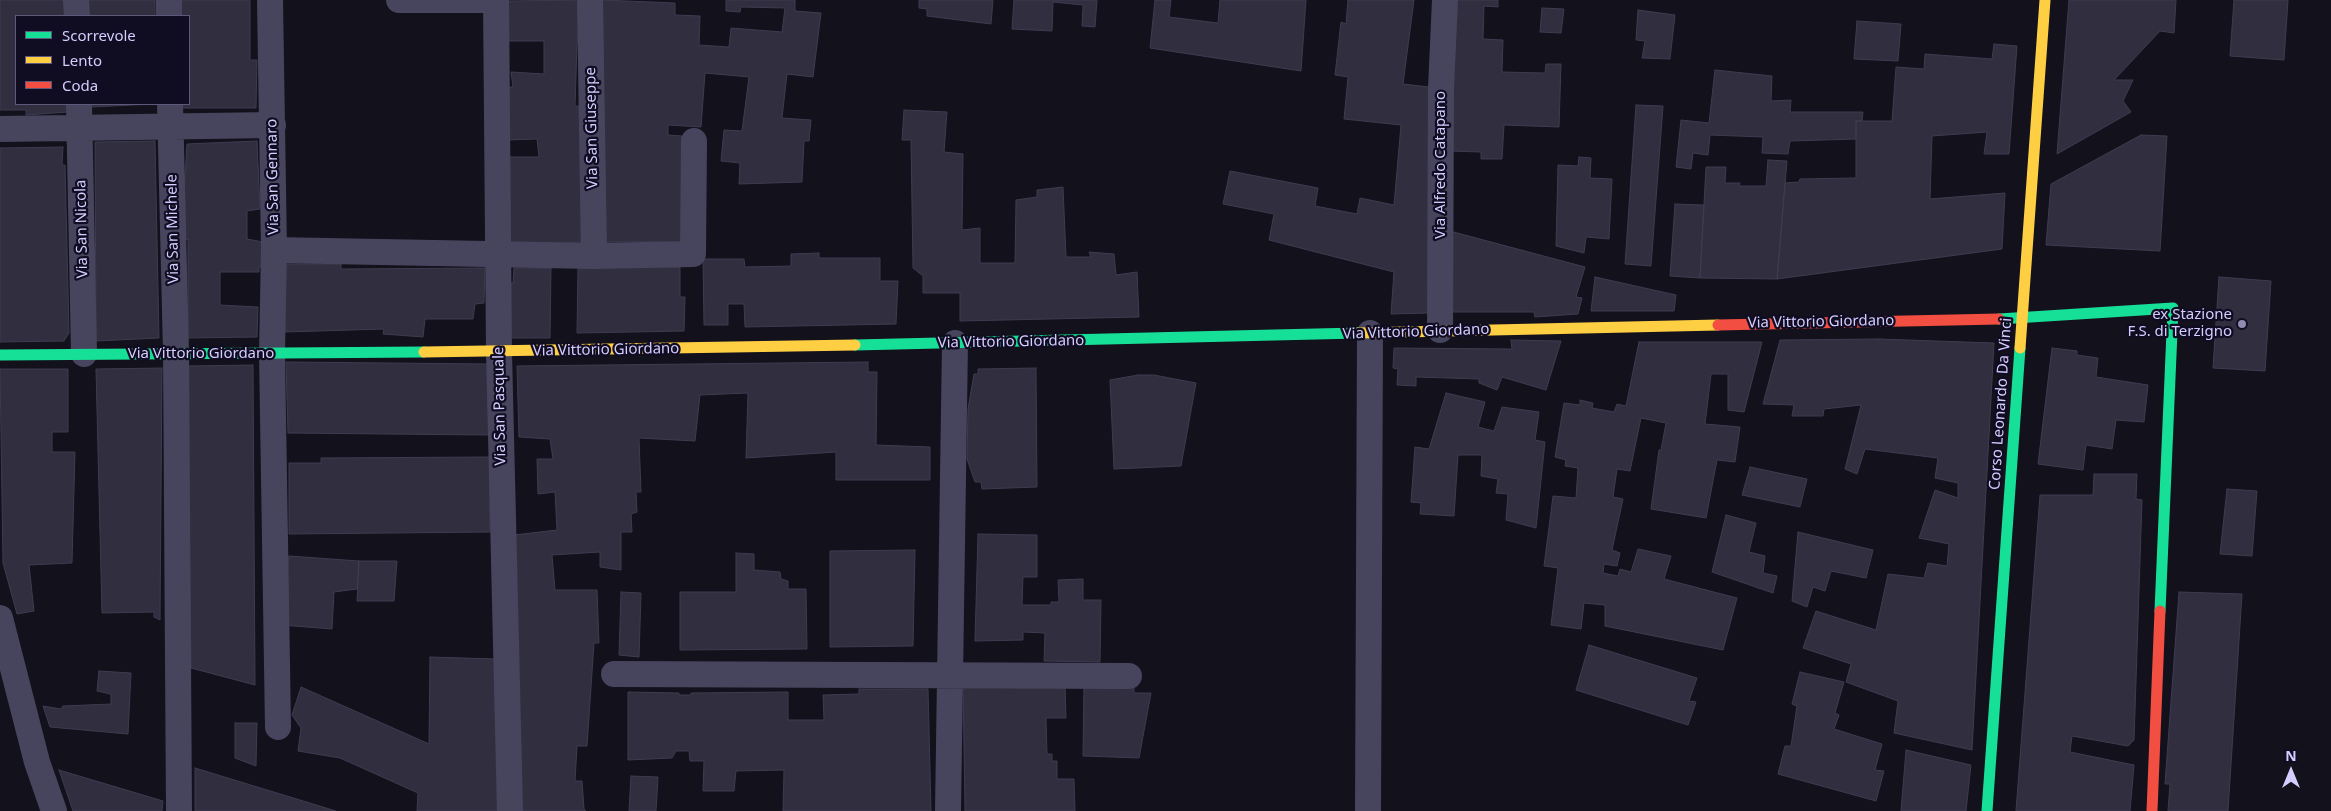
<!DOCTYPE html>
<html>
<head>
<meta charset="utf-8">
<style>
  body { margin:0 }
  #map { position:relative; width:2331px; height:811px; overflow:hidden; background:#13111c; font-family:"Noto Sans",sans-serif }
  canvas { display:block }
  .legend { position:absolute; left:15px; top:15px; width:175px; height:90px; box-sizing:border-box; background:#100c21; border:1px solid #5e597a; margin:0; padding:6px 9px; list-style:none; font-size:15px; color:#d4cdff }
  .legend li { display:flex; align-items:center; gap:10px; height:25px }
  .legend b { width:25px; border:1px solid #5e597a }
  .north { position:absolute; left:2266px; top:746px; width:50px; height:50px; -webkit-text-stroke:4px #100c21; paint-order:stroke; rotate:0deg; font-size:14px; font-weight:700; line-height:20px; text-align:center; color:#d4cdff }
  .north::after { content:''; display:block; margin:auto; width:18px; height:22px; background:#d4cdff; clip-path:polygon(50% 0,100% 100%,50% 72%,0 100%) }
</style>
</head>
<body>
<div id="map">
<canvas width="2331" height="811"></canvas>
<ul class="legend">
<li><b style="height:6px;background:#16e098"></b>Scorrevole</li>
<li><b style="height:6px;background:#ffcf43"></b>Lento</li>
<li><b style="height:6px;background:#f24e42"></b>Coda</li>
</ul>
<div class="north">N</div>
</div>
<script>
const ctx = document.querySelector('canvas').getContext('2d');
ctx.lineJoin = 'round';
function fill(path, color) {
  ctx.fillStyle = color;
  ctx.fill(path, 'evenodd');
}
function shape(rows) {
  const path = new Path2D();
  for (const r of rows) {
    path.moveTo(r[0], r[1]);
    for (let i = 2; i < r.length; i += 2) path.lineTo(r[i], r[i + 1]);
  }
  return path;
}
function stroke(path, color, width, dash) {
  ctx.strokeStyle = color;
  ctx.lineWidth = width;
  ctx.lineCap = dash ? 'butt' : 'round';
  ctx.setLineDash(dash || []);
  ctx.stroke(path);
}
function write(font, color, halo, rows, align = 'center') {
  ctx.font = font + ' "Noto Sans",sans-serif';
  ctx.lineWidth = 4.5;
  ctx.setLineDash([]);
  ctx.textBaseline = 'middle';
  ctx.strokeStyle = halo;
  ctx.fillStyle = color;
  for (const [text, x, y, turn = 0] of rows) {
    ctx.save();
    ctx.translate(x, y);
    ctx.rotate((+turn || 0) * Math.PI / 180);
    ctx.textAlign = isNaN(turn) ? turn : align;
    if (halo) ctx.strokeText(text, 0, 0);
    ctx.fillText(text, 0, 0);
    ctx.restore();
  }
}
const building = shape([
  [0,0,68,0,68,16,16,16,16,104,68,104,68,112,26,115,26,110,0,110,0,0],
  [86,0,155,0,155,16,87,16,86,0],
  [181,0,250,0,250,60,257,60,256,108,180,108,180,104,189,104,189,16,181,16,181,0],
  [583,0,581,41,577,44,575,106,582,106,587,242,508,245,509,157,539,157,537,139,507,140,505,87,513,87,511,72,544,74,544,41,506,41,506,1,583,0],
  [602,0,675,3,675,15,700,16,699,45,729,47,731,28,782,32,785,8,741,7,740,12,726,11,726,0,795,0,795,11,821,13,813,77,787,74,782,118,811,120,809,141,804,141,802,182,739,184,740,163,721,161,724,130,742,131,749,77,705,73,701,127,668,125,668,135,682,136,683,242,606,242,602,0],
  [919,0,993,0,991,24,927,16,927,9,919,8,919,0],
  [1014,0,1097,0,1095,27,1082,26,1083,5,1053,2,1052,31,1012,29,1014,0],
  [1155,0,1171,0,1169,17,1218,23,1220,0,1306,0,1301,71,1150,48,1155,0],
  [1348,0,1414,0,1403,84,1429,87,1428,313,1391,314,1394,272,1269,240,1274,214,1223,204,1230,171,1318,188,1315,206,1357,214,1360,198,1394,205,1401,125,1344,119,1348,77,1335,75,1341,22,1346,24,1348,0],
  [1455,0,1498,0,1498,7,1484,6,1483,39,1503,40,1502,72,1545,73,1546,64,1561,64,1559,127,1504,125,1502,159,1481,159,1481,152,1449,151,1455,0],
  [2069,0,2176,0,2174,33,2160,31,2114,80,2133,80,2123,101,2131,112,2057,154,2069,0],
  [2234,0,2288,0,2284,60,2230,56,2234,0],
  [1542,8,1564,9,1561,33,1540,32,1542,8],
  [1638,10,1675,15,1670,59,1642,58,1645,41,1636,40,1638,10],
  [1857,21,1901,24,1898,61,1854,59,1857,21],
  [1994,44,2017,46,2009,154,1984,154,1987,132,1932,136,1930,199,2005,193,2002,249,1777,279,1785,183,1799,182,1800,179,1856,178,1856,121,1892,121,1896,67,1924,69,1925,54,1992,59,1994,44],
  [1715,70,1772,76,1771,101,1791,100,1790,112,1863,112,1862,121,1856,121,1856,139,1790,141,1788,154,1762,153,1763,137,1710,135,1708,155,1693,153,1691,169,1676,167,1681,120,1709,123,1715,70],
  [90,104,153,104,91,107,90,104],
  [1636,105,1663,106,1651,266,1625,264,1636,105],
  [904,110,947,112,944,152,963,154,962,230,980,228,980,263,1015,263,1016,200,1037,197,1037,190,1063,187,1066,257,1091,257,1089,252,1114,254,1116,275,1137,272,1139,317,960,321,960,293,923,293,923,276,913,268,911,140,902,140,904,110],
  [2141,135,2167,136,2160,251,2046,245,2051,184,2141,135],
  [155,141,159,338,96,341,95,142,155,141],
  [257,141,260,209,247,211,247,239,263,242,262,267,259,267,259,272,220,272,220,305,258,307,257,337,188,338,188,239,181,242,187,144,257,141],
  [63,147,62,165,65,165,69,333,64,341,0,342,0,148,63,147],
  [1579,157,1591,158,1590,178,1612,179,1609,239,1586,237,1584,253,1556,246,1558,165,1578,166,1579,157],
  [1768,160,1787,161,1777,279,1700,278,1706,167,1726,167,1725,183,1740,183,1739,186,1766,186,1768,160],
  [1675,204,1704,205,1700,278,1670,276,1675,204],
  [1446,230,1585,267,1576,297,1582,298,1578,314,1535,317,1534,312,1450,312,1446,230],
  [819,253,819,258,880,258,880,281,898,281,896,324,745,327,744,304,728,304,728,325,704,325,703,259,744,259,745,267,791,266,791,254,819,253],
  [283,264,341,264,341,269,485,268,484,303,475,304,473,319,425,319,423,337,383,334,384,329,285,332,283,264],
  [578,266,680,267,680,297,685,297,684,331,577,333,578,266],
  [514,268,551,268,550,338,509,338,509,283,513,283,514,268],
  [1595,277,1676,295,1674,311,1591,311,1595,277],
  [2219,277,2271,281,2265,371,2213,368,2219,277],
  [1879,339,1994,343,1972,750,1894,733,1898,701,1846,682,1851,664,1803,648,1816,611,1876,630,1888,574,1924,578,1928,563,1947,566,1949,544,1919,538,1935,490,1958,498,1958,483,1935,478,1938,458,1865,449,1857,474,1845,469,1861,405,1824,409,1823,416,1792,416,1794,405,1763,404,1780,340,1879,339],
  [1511,340,1561,341,1546,390,1502,377,1497,390,1479,383,1479,379,1416,377,1416,386,1397,385,1398,369,1393,368,1394,348,1512,349,1511,340],
  [1639,342,1762,342,1744,412,1728,410,1728,374,1711,374,1705,424,1740,427,1735,462,1717,460,1706,518,1651,509,1659,450,1661,450,1666,423,1641,418,1630,471,1617,469,1613,497,1623,499,1612,550,1620,553,1617,566,1604,564,1603,573,1618,576,1620,569,1631,572,1638,549,1671,556,1664,579,1737,598,1723,650,1605,626,1605,605,1584,603,1581,629,1551,625,1558,568,1544,566,1553,496,1576,498,1578,468,1565,466,1566,460,1555,457,1564,403,1580,405,1580,400,1593,403,1592,408,1614,412,1617,404,1626,406,1639,342],
  [2052,348,2077,351,2077,355,2098,358,2096,377,2148,385,2144,422,2116,420,2112,449,2086,445,2083,470,2038,464,2052,348],
  [286,362,488,364,489,435,288,433,286,362],
  [868,362,868,372,877,372,876,445,930,447,930,480,836,480,836,452,746,458,748,393,700,395,695,441,639,438,641,492,636,492,637,512,631,514,632,532,621,532,621,570,600,567,600,552,552,555,555,590,597,590,599,643,594,643,587,746,577,746,575,781,582,781,584,809,586,811,520,811,514,535,557,530,555,492,538,494,537,459,553,459,550,439,519,437,517,366,868,362],
  [253,365,255,685,191,668,187,366,253,365],
  [162,368,160,620,154,617,154,612,102,613,96,369,162,368],
  [1036,368,1037,487,982,489,981,482,975,482,967,459,968,409,974,374,978,374,978,369,1036,368],
  [0,369,68,369,68,432,52,432,52,452,75,452,72,563,29,565,34,611,17,614,3,563,0,369],
  [1138,375,1154,375,1196,383,1181,466,1114,469,1110,380,1138,375],
  [1446,393,1485,402,1478,427,1494,431,1502,407,1539,412,1535,440,1545,442,1536,528,1506,520,1508,494,1496,493,1498,479,1481,476,1482,455,1458,455,1454,516,1420,514,1421,503,1411,502,1415,447,1429,449,1446,393],
  [490,457,490,532,289,534,289,463,321,463,321,458,490,457],
  [1750,467,1807,479,1800,507,1742,495,1750,467],
  [2094,474,2137,474,2136,499,2142,500,2134,740,2128,746,2072,736,2070,752,2134,765,2130,811,2016,811,2040,495,2093,495,2094,474],
  [2227,489,2257,491,2252,556,2220,554,2227,489],
  [1726,515,1756,523,1749,552,1765,556,1763,573,1777,576,1773,593,1712,572,1726,515],
  [1798,532,1873,550,1866,578,1831,571,1825,591,1813,587,1807,607,1792,601,1798,532],
  [978,534,1037,535,1037,577,1023,577,1022,605,1051,605,1051,602,1059,602,1058,580,1083,579,1083,600,1101,600,1100,662,1044,661,1045,633,1023,632,1023,640,975,641,978,534],
  [915,550,913,646,830,647,830,551,915,550],
  [736,553,754,554,754,570,780,572,781,579,788,581,788,589,806,589,807,649,680,650,680,592,736,592,736,553],
  [289,556,359,561,357,589,334,592,332,629,281,625,289,556],
  [359,561,397,561,394,601,357,601,359,561],
  [621,592,641,593,639,657,619,655,621,592],
  [2179,592,2242,594,2228,811,2168,811,2170,784,2165,784,2179,592],
  [1589,645,1697,678,1689,701,1696,702,1688,725,1576,690,1589,645],
  [430,657,496,659,499,811,417,811,418,793,340,758,298,751,301,728,292,715,301,687,429,744,430,657],
  [99,671,131,673,128,734,50,727,43,706,61,709,63,706,111,704,111,694,97,691,99,671],
  [1800,672,1844,682,1835,713,1839,715,1834,729,1882,744,1875,770,1884,771,1876,801,1778,774,1785,746,1791,746,1797,706,1792,704,1800,672],
  [963,683,1065,686,1066,718,1046,718,1047,754,1052,754,1052,761,1057,761,1057,779,1074,779,1075,811,965,811,963,683],
  [1134,685,1134,693,1151,693,1139,758,1083,756,1084,686,1134,685],
  [859,689,928,689,931,811,783,811,784,770,736,771,734,791,703,791,704,761,690,761,689,751,676,751,672,758,628,760,628,692,679,693,679,695,691,695,691,693,788,692,788,720,824,720,823,695,859,694,859,689],
  [235,723,257,723,256,766,235,758,235,723],
  [1906,750,1971,765,1966,811,1901,811,1906,750],
  [195,768,336,811,195,811,195,768],
  [59,770,163,801,162,811,73,811,59,770],
  [631,776,658,777,656,811,629,811,631,776]
]);
fill(building, '#312f3f');
stroke(building, '#3f3b51', 1);
stroke(shape([
  [76,0,77,16],
  [169,0,169,16],
  [270,0,274,250,272,353,278,727],
  [399,0,496,0],
  [496,0,499,352,510,811],
  [590,0,594,256],
  [79,104,84,354],
  [170,104,176,353,179,811],
  [0,129,273,125],
  [274,250,594,256,693,254,694,141],
  [1440,330,1441,89,1445,0],
  [0,618,37,762,54,811],
  [614,674,1129,676],
  [948,811,955,343],
  [1368,811,1370,333]
]), '#47455d', 26);
stroke(shape([
  [1999,319,2173,308,2160,611],
  [855,345,1358,333],
  [0,355,424,352],
  [1987,811,2020,348]
]), '#16e098', 11);
stroke(shape([
  [1358,333,1718,325],
  [2020,348,2045,0],
  [424,352,855,345]
]), '#ffcf43', 11);
stroke(shape([
  [1718,325,1999,319],
  [2152,811,2160,611]
]), '#f24e42', 11);
for (const [x, y, r, color] of [
  [2242,324,5,"#908bb0"]
]) {
  const dot = new Path2D();
  dot.arc(x, y, r, 0, 2 * Math.PI);
  ctx.fillStyle = color;
  ctx.fill(dot);
  stroke(dot, '#100c21', 2);
}
write('15px', '#d4cdff', '#100c21', [
  ["Via San Giuseppe",592,128,-91],
  ["Via Alfredo Catapano",1441,165,-90],
  ["Via San Gennaro",273,177,-91],
  ["Via San Nicola",82,229,-91],
  ["Via San Michele",173,229,-91],
  ["Via Vittorio Giordano",1821,322,-1],
  ["Via Vittorio Giordano",1416,332,-2],
  ["Via Vittorio Giordano",1011,342,-1],
  ["Via Vittorio Giordano",606,350,-1],
  ["Via Vittorio Giordano",201,354],
  ["Corso Leonardo Da Vinci",2001,404,-86],
  ["Via San Pasquale",500,406,-91]
]);
write('15px', '#d4cdff', '#100c21', [
  ["ex Stazione",2232,315],
  ["F.S. di Terzigno",2232,332]
], 'right');
</script>
</body>
</html>
